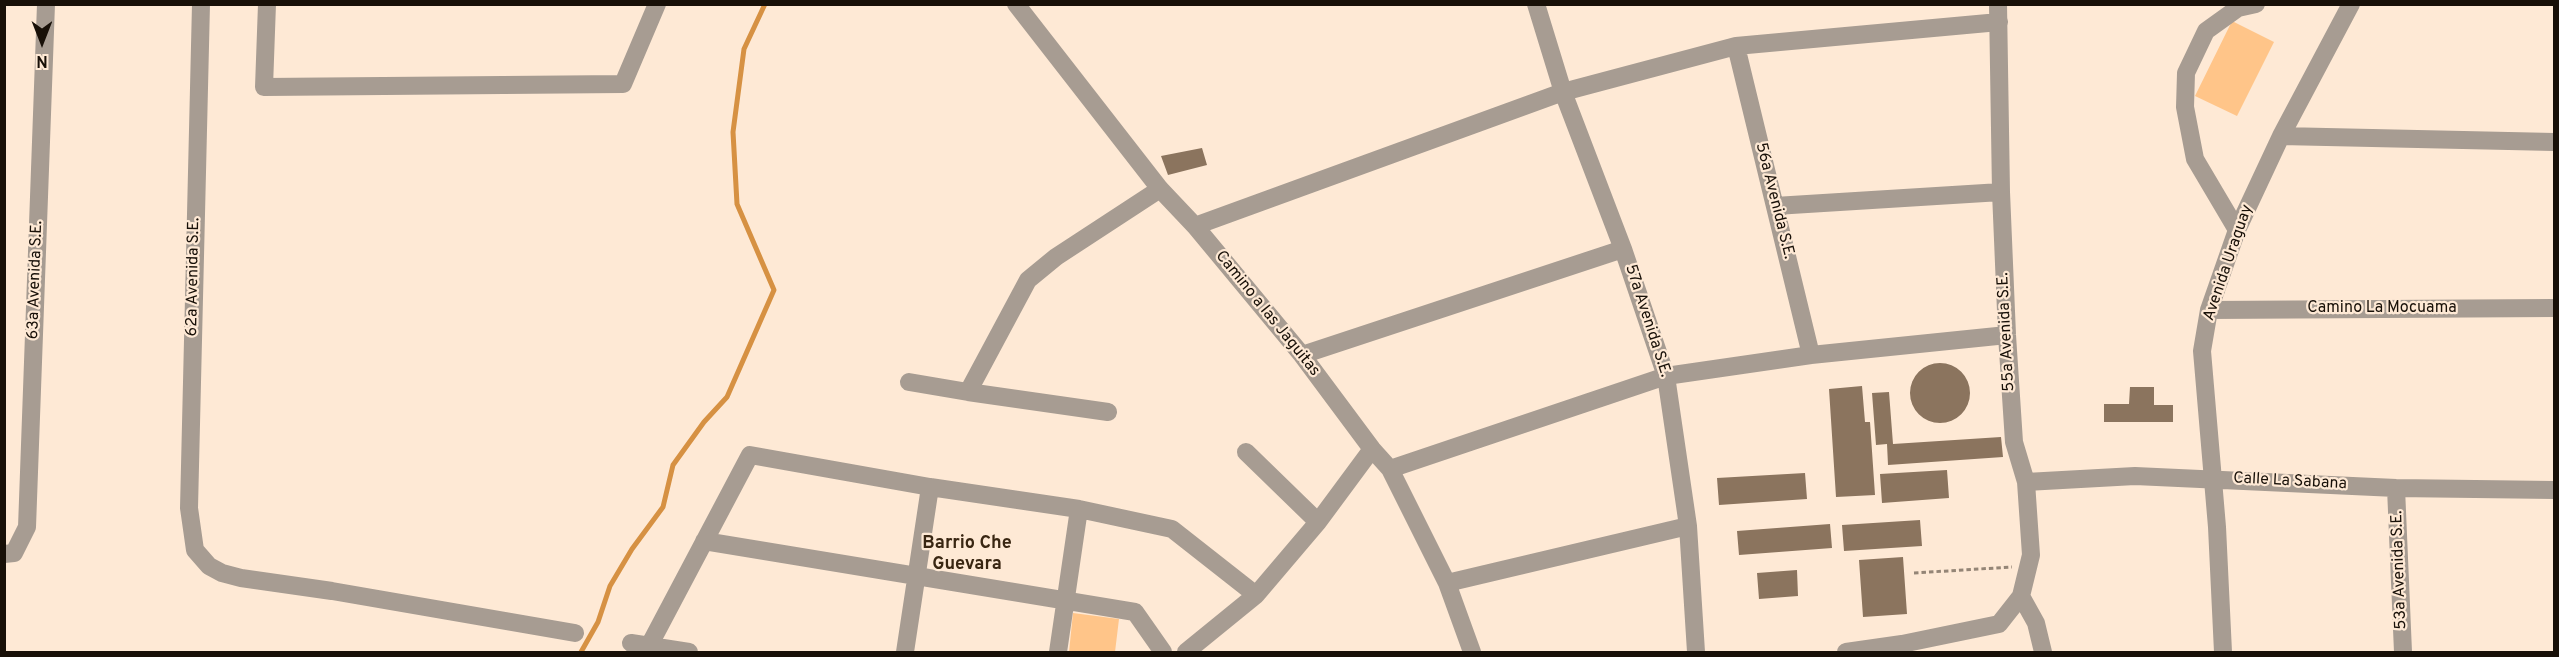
<!DOCTYPE html>
<html>
<head>
<meta charset="utf-8">
<style>
  body { margin:0 }
  #map { position:relative; width:2559px; height:657px; overflow:hidden; background:#fee9d5; font-family:Overpass,sans-serif }
  canvas { display:block }
  .frame { position:absolute; inset:0; border:6px solid #181008; pointer-events:none }
  .north { position:absolute; left:12px; top:12px; width:60px; height:60px; -webkit-text-stroke:4px #fee9d5; paint-order:stroke; rotate:180deg; font-size:16px; font-weight:700; line-height:24px; text-align:center; color:#181008 }
  .north::after { content:''; display:block; margin:auto; width:21px; height:27px; background:#181008; clip-path:polygon(50% 0,100% 100%,50% 72%,0 100%) }
</style>
</head>
<body>
<div id="map">
<canvas width="2559" height="657"></canvas>
<div class="frame"></div>
<div class="north">N</div>
</div>
<script>
const ctx = document.querySelector('canvas').getContext('2d');
ctx.lineJoin = 'round';
function fill(path, color) {
  ctx.fillStyle = color;
  ctx.fill(path, 'evenodd');
}
function shape(rows) {
  const path = new Path2D();
  for (const r of rows) {
    if (r.length === 3) {
      path.moveTo(r[0] + r[2], r[1]);
      path.arc(r[0], r[1], r[2], 0, 2 * Math.PI);
      continue;
    }
    path.moveTo(r[0], r[1]);
    for (let i = 2; i < r.length; i += 2) path.lineTo(r[i], r[i + 1]);
  }
  return path;
}
function stroke(path, color, width, dash) {
  ctx.strokeStyle = color;
  ctx.lineWidth = width;
  ctx.lineCap = dash ? 'butt' : 'round';
  ctx.setLineDash(dash || []);
  ctx.stroke(path);
}
function write(font, color, halo, rows, align = 'center') {
  ctx.font = font + ' Overpass,sans-serif';
  ctx.lineWidth = 4.5;
  ctx.setLineDash([]);
  ctx.textBaseline = 'middle';
  ctx.strokeStyle = halo;
  ctx.fillStyle = color;
  for (const [text, x, y, turn = 0] of rows) {
    ctx.save();
    ctx.translate(x, y);
    ctx.rotate((+turn || 0) * Math.PI / 180);
    ctx.textAlign = isNaN(turn) ? turn : align;
    if (halo) ctx.strokeText(text, 0, 0);
    ctx.fillText(text, 0, 0);
    ctx.restore();
  }
}
fill(shape([
  [2232,21,2274,42,2237,116,2195,96],
  [1073,613,1119,619,1115,652,1069,652]
]), '#ffc589');
stroke(shape([
  [581,652,598,622,610,586,632,549,663,507,673,465,704,422,727,397,774,290,737,204,733,132,744,49,765,4]
]), '#d69143', 5);
fill(shape([
  [1202,148,1207,165,1168,175,1161,156],
  [1940,393,30],
  [1862,386,1865,422,1870,422,1875,495,1836,497,1829,389],
  [2130,387,2154,387,2154,405,2173,405,2173,422,2104,422,2104,404,2129,404],
  [1889,392,1893,444,2001,437,2003,457,1888,465,1887,444,1876,445,1872,393],
  [1947,470,1949,498,1882,503,1880,474],
  [1805,473,1807,499,1719,505,1717,478],
  [1920,520,1922,546,1844,551,1842,525],
  [1830,524,1832,548,1739,555,1737,531],
  [1903,557,1907,614,1863,617,1859,560],
  [1797,570,1798,596,1759,599,1757,573]
]), '#8b745e');
stroke(shape([
  [1914,573,2012,567]
]), '#948576', 3, [4.5, 3]);
stroke(shape([
  [201,4,189,508,195,550,209,566,222,573,241,578,332,591,575,633],
  [267,4,264,87,623,84,657,4],
  [1016,4,1160,189,1195,226,1302,355,1372,449,1390,469,1447,583,1472,652],
  [1536,4,1563,92,1623,249,1666,376,1688,526,1696,652],
  [1998,4,2001,192,2007,335,2014,442,2026,482,2031,555,2021,596,2036,623,2043,652],
  [1736,46,1811,355],
  [2281,136,2554,142],
  [1775,206,2001,192],
  [1195,226,1563,92,1736,46,1999,22],
  [2237,230,2195,159,2185,107,2186,73,2206,31,2238,8,2256,4],
  [2209,310,2554,308],
  [1302,355,1623,249],
  [909,382,968,392,1108,412],
  [968,392,1028,280,1056,257,1160,189],
  [1246,452,1318,522],
  [1390,469,1666,376,1811,355,2007,335],
  [2026,482,2135,476,2396,488,2554,490],
  [2396,488,2403,652],
  [704,541,1135,612,1163,652],
  [4,554,14,553,27,527,46,4],
  [1447,583,1688,526],
  [631,643,689,652],
  [649,646,750,455,930,487,1079,509,1172,529,1256,595],
  [905,652,930,487],
  [1058,652,1079,509],
  [1186,652,1256,595,1318,522,1372,449],
  [1846,652,1902,644,1999,624,2021,596],
  [2223,652,2217,527,2202,351,2209,310,2237,230,2281,136,2351,4]
]), '#a79c92', 18);
write('16px', '#181008', '#fee9d5', [
  ["56a Avenida S.E.",1774,201,76],
  ["Avenida Uraguay",2229,263,-71],
  ["62a Avenida S.E.",194,277,-89],
  ["63a Avenida S.E.",36,280,-88],
  ["Camino La Mocuama",2382,309],
  ["Camino a las Jaguitas",1267,314,51],
  ["57a Avenida S.E.",1647,321,72],
  ["55a Avenida S.E.",2007,332,-93],
  ["Calle La Sabana",2290,482,3],
  ["53a Avenida S.E.",2400,570,-92]
]);
write('bold 18px', '#392612', '#fee9d5', [
  ["Barrio Che",967,544],
  ["Guevara",967,565]
]);
</script>
</body>
</html>
